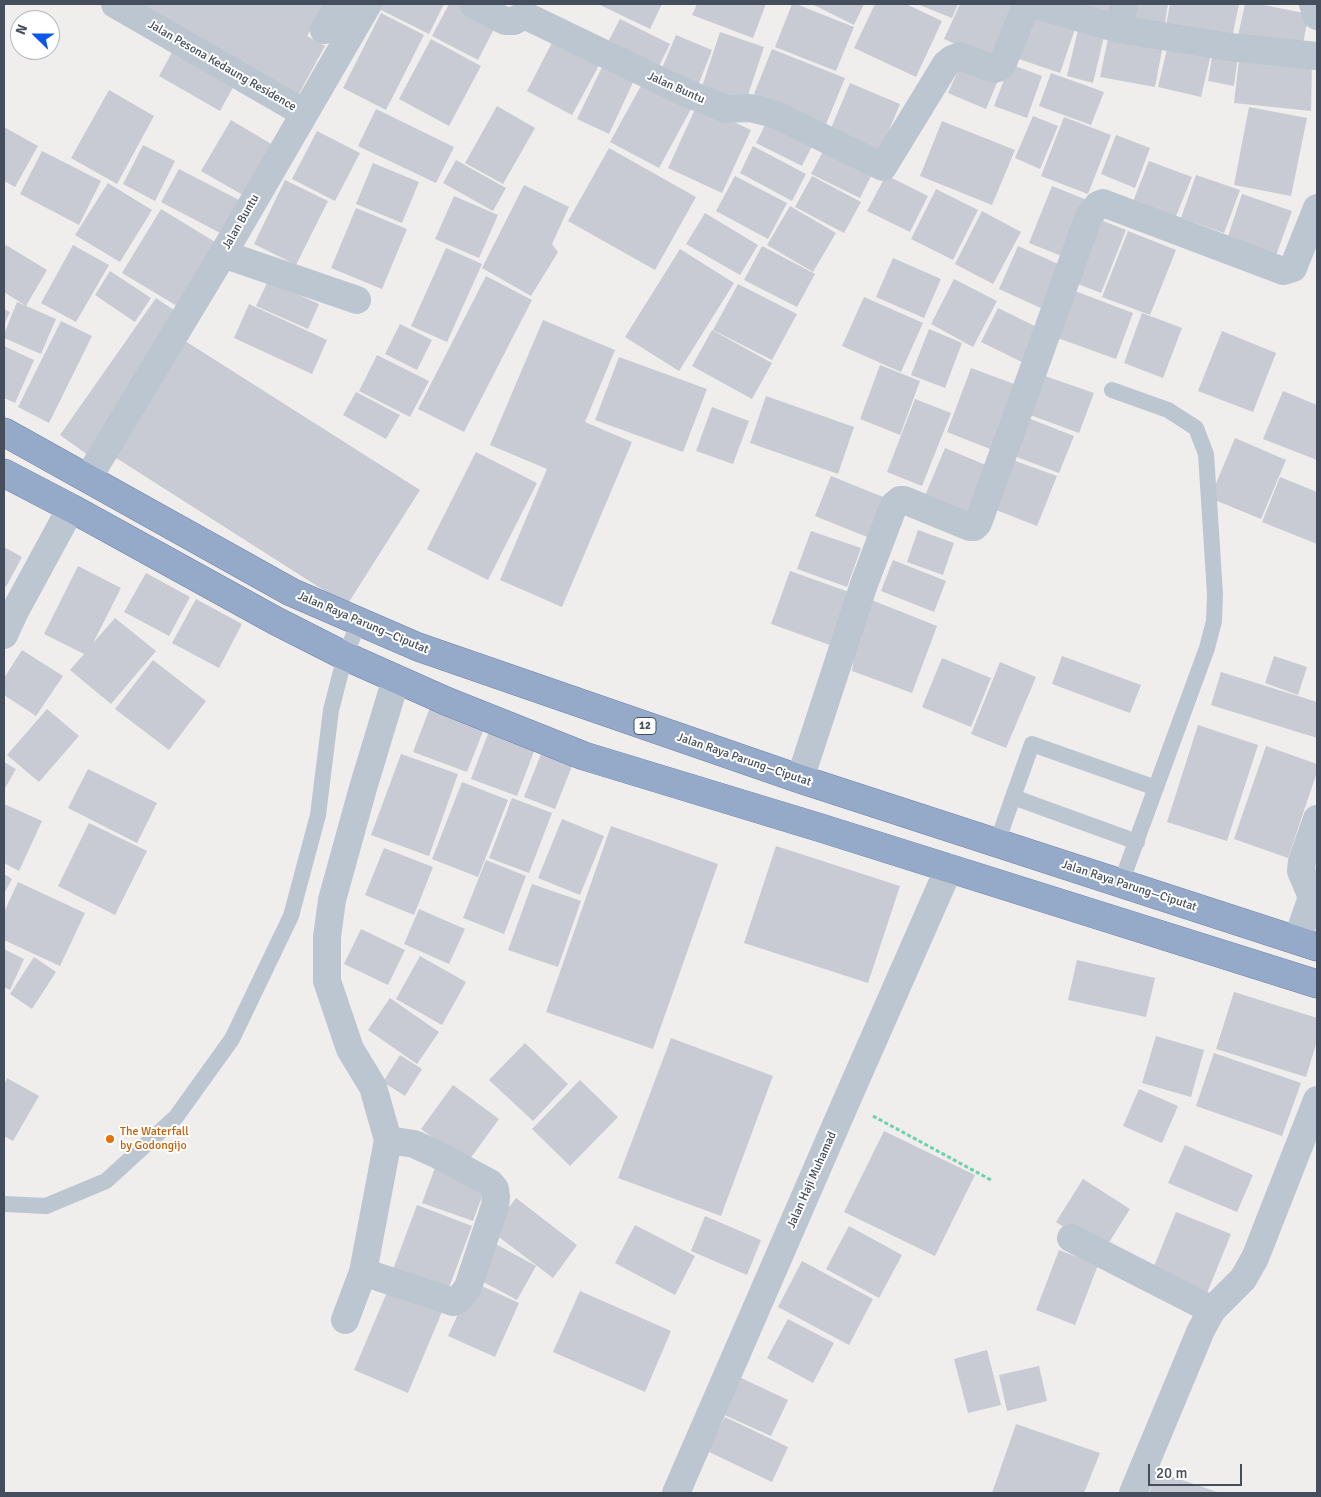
<!DOCTYPE html>
<html>
<head>
<meta charset="utf-8">
<style>
  body { margin:0 }
  #map { position:relative; width:1321px; height:1497px; overflow:hidden; background:#f0eded; font-family:Signika,sans-serif }
  canvas { display:block }
  .frame { position:absolute; inset:0; border:5px solid #444e5c; pointer-events:none }
  .north { position:absolute; left:10px; top:10px; width:50px; height:50px; box-sizing:border-box; background:#fff; border:1px solid #b4b8be; border-radius:50%; rotate:292deg; font-size:14px; font-weight:700; line-height:20px; text-align:center; color:#444e5c }
  .north::after { content:''; display:block; margin:auto; width:18px; height:22px; background:#0b56ec; clip-path:polygon(50% 0,100% 100%,50% 72%,0 100%) }
  .scale { position:absolute; left:1148px; top:1464px; width:94px; height:22px; box-sizing:border-box; border:2px solid #444e5c; border-top:0; padding-left:6px; font-size:15px; line-height:18px; white-space:nowrap; color:#444e5c; -webkit-text-stroke:4px #fff; paint-order:stroke }
</style>
</head>
<body>
<div id="map">
<canvas width="1321" height="1497"></canvas>
<div class="frame"></div>
<div class="north">N</div>
<div class="scale">20 m</div>
</div>
<script>
const ctx = document.querySelector('canvas').getContext('2d');
ctx.lineJoin = 'round';
function fill(path, color) {
  ctx.fillStyle = color;
  ctx.fill(path, 'evenodd');
}
function shape(rows) {
  const path = new Path2D();
  for (const r of rows) {
    path.moveTo(r[0], r[1]);
    for (let i = 2; i < r.length; i += 2) path.lineTo(r[i], r[i + 1]);
  }
  return path;
}
function stroke(path, color, width, dash) {
  ctx.strokeStyle = color;
  ctx.lineWidth = width;
  ctx.lineCap = dash ? 'butt' : 'round';
  ctx.setLineDash(dash || []);
  ctx.stroke(path);
}
function write(font, color, halo, rows, align = 'center') {
  ctx.font = font + ' Signika,sans-serif';
  ctx.lineWidth = 4;
  ctx.setLineDash([]);
  ctx.textBaseline = 'middle';
  ctx.strokeStyle = halo;
  ctx.fillStyle = color;
  for (const [text, x, y, turn = 0] of rows) {
    ctx.save();
    ctx.translate(x, y);
    ctx.rotate((+turn || 0) * Math.PI / 180);
    ctx.textAlign = isNaN(turn) ? turn : align;
    if (halo) ctx.strokeText(text, 0, 0);
    ctx.fillText(text, 0, 0);
    ctx.restore();
  }
}
fill(shape([
  [129,4,326,4,307,36,325,46,296,99],
  [382,4,444,4,429,34,379,9],
  [449,4,456,4,496,25,478,60,432,36],
  [598,4,662,4,650,29],
  [697,4,766,4,753,38,692,15],
  [792,4,796,4,854,27,836,71,775,47],
  [812,4,864,4,854,25],
  [875,4,906,4,942,21,916,77,854,48],
  [917,4,958,4,952,18],
  [960,4,1009,4,1019,9,995,62,944,39],
  [1082,4,1121,4,1118,22,1080,16],
  [1127,4,1168,4,1163,35,1123,29],
  [1170,4,1239,4,1231,43,1165,31],
  [1245,4,1259,4,1309,14,1301,53,1237,40],
  [381,13,424,35,386,110,343,88],
  [1031,14,1075,29,1060,73,1016,58],
  [620,19,670,44,655,74,605,48],
  [1079,26,1105,32,1093,83,1067,76],
  [1110,29,1164,40,1155,87,1100,77],
  [720,32,764,47,744,107,700,93],
  [557,33,603,58,572,115,527,91],
  [676,35,712,50,697,88,660,73],
  [431,39,481,66,449,126,399,99],
  [1169,40,1212,50,1201,97,1158,87],
  [175,47,236,82,220,111,159,76],
  [772,49,845,78,824,129,752,99],
  [1213,51,1238,55,1234,86,1208,81],
  [1240,51,1312,58,1311,111,1234,103],
  [605,61,636,76,609,134,577,119],
  [962,62,999,78,986,109,948,93],
  [1010,64,1042,76,1027,118,994,106],
  [1051,73,1104,92,1091,125,1039,106],
  [643,82,691,109,659,168,610,142],
  [850,83,900,104,877,159,827,138],
  [109,90,154,116,117,184,71,158],
  [697,105,751,130,722,193,668,168],
  [497,106,535,128,503,184,465,163],
  [1249,107,1307,118,1291,196,1234,185],
  [376,109,454,147,436,183,358,146],
  [1033,116,1058,126,1040,169,1015,158],
  [769,117,815,140,802,166,756,143],
  [1064,117,1111,135,1088,194,1041,176],
  [231,120,278,148,248,198,201,171],
  [942,121,1015,150,992,205,920,176],
  [4,127,38,146,15,187,4,181],
  [317,131,360,153,335,201,292,179],
  [1116,135,1150,148,1135,188,1101,174],
  [828,142,876,166,860,198,811,174],
  [143,145,175,161,155,201,123,184],
  [753,146,806,174,792,201,740,173],
  [609,148,696,197,655,270,568,221],
  [42,151,101,181,79,225,20,194],
  [456,160,506,188,493,211,443,183],
  [1149,161,1192,177,1172,226,1130,209],
  [373,163,419,182,402,223,356,204],
  [179,169,243,202,226,236,161,202],
  [886,175,928,196,910,232,867,211],
  [1196,175,1240,190,1224,233,1181,218],
  [735,176,787,203,768,239,716,211],
  [812,176,861,202,844,233,795,207],
  [285,180,328,201,296,265,254,244],
  [108,183,152,210,120,262,75,235],
  [524,185,569,207,552,244,558,252,531,296,482,268],
  [1052,186,1092,202,1069,259,1029,243],
  [936,189,978,210,953,260,911,239],
  [1242,194,1292,211,1274,261,1225,245],
  [454,196,498,215,479,258,435,239],
  [790,206,836,233,813,272,767,245],
  [356,208,407,229,382,289,331,268],
  [161,209,220,245,182,309,122,273],
  [982,211,1021,232,993,284,955,264],
  [705,213,758,245,740,275,686,244],
  [1093,217,1126,230,1101,293,1068,280],
  [1128,231,1176,250,1150,315,1102,297],
  [6,245,47,270,26,306,4,292,4,249],
  [73,245,109,265,76,322,41,303],
  [762,246,815,274,797,307,744,280],
  [1018,246,1065,267,1045,310,999,289],
  [446,248,482,264,447,342,411,326],
  [680,249,734,283,679,371,625,337],
  [893,258,941,279,924,318,876,297],
  [110,271,151,298,135,322,95,295],
  [486,276,532,300,464,432,418,409],
  [954,279,997,301,973,347,931,324],
  [268,281,319,304,308,329,256,306],
  [738,284,797,314,772,360,713,330],
  [1067,288,1133,313,1116,359,1049,335],
  [864,297,923,323,901,372,842,346],
  [156,298,184,317,88,455,60,435],
  [17,302,56,319,41,354,4,338,4,334],
  [249,304,327,340,312,374,234,338],
  [998,308,1043,330,1026,364,981,342],
  [4,309,10,312,4,325],
  [1142,313,1182,328,1163,378,1124,363],
  [543,320,615,350,585,422,632,442,562,607,500,580,547,469,490,445],
  [61,321,92,336,49,423,18,407],
  [400,324,432,340,417,370,385,354],
  [929,329,962,343,945,388,911,375],
  [712,330,772,363,752,399,692,366],
  [1222,331,1276,353,1253,412,1198,391],
  [182,339,420,490,347,605,110,454],
  [4,346,34,360,15,403,4,398],
  [377,355,429,381,410,417,359,391],
  [619,357,707,389,683,452,595,420],
  [880,365,920,381,900,435,860,419],
  [971,368,1025,388,1000,453,947,432],
  [1045,376,1094,393,1079,433,1030,415],
  [1283,391,1317,405,1317,460,1263,439],
  [356,392,400,415,386,439,343,415],
  [766,396,854,427,838,474,750,443],
  [915,399,951,413,922,486,887,472],
  [712,407,749,421,733,464,696,451],
  [1023,416,1074,436,1059,473,1009,454],
  [1235,438,1286,460,1261,519,1210,498],
  [945,448,993,468,972,518,924,498],
  [476,452,537,483,488,580,427,549],
  [1010,459,1057,476,1037,526,991,508],
  [831,476,893,501,877,541,815,516],
  [1280,477,1317,492,1317,544,1262,522],
  [918,530,954,543,943,575,907,562],
  [811,531,861,548,847,587,797,569],
  [4,547,22,557,6,587,4,585],
  [893,560,946,581,934,612,881,591],
  [78,566,121,588,93,643,115,618,156,651,111,704,70,670,84,654,44,634],
  [790,571,849,592,830,645,771,624],
  [146,573,190,597,169,636,124,612],
  [864,597,937,626,912,693,852,671,857,635],
  [196,599,242,624,219,668,172,643],
  [22,650,63,676,36,716,4,695,4,678],
  [1062,656,1141,685,1130,713,1052,684],
  [1274,656,1307,667,1298,695,1265,683],
  [942,658,991,678,971,727,922,707],
  [153,660,206,701,169,750,115,709],
  [1000,662,1036,677,1006,748,971,734],
  [1221,672,1317,702,1317,738,1211,705],
  [431,705,485,726,467,772,413,752],
  [47,709,79,736,39,782,7,755],
  [1198,725,1258,745,1227,841,1167,822],
  [489,731,535,749,517,796,471,779],
  [545,744,576,756,555,809,524,797],
  [1266,746,1317,764,1317,772,1288,858,1234,839],
  [401,754,458,774,429,856,371,835],
  [4,762,16,769,4,790],
  [88,769,157,803,137,843,68,808],
  [462,782,508,800,478,877,432,859],
  [512,798,552,813,529,873,489,858],
  [4,804,42,821,19,871,4,863],
  [562,819,604,836,580,895,538,878],
  [89,823,147,851,115,915,58,886],
  [611,826,718,864,653,1049,546,1012],
  [776,846,900,886,868,983,744,943],
  [384,848,433,867,414,915,365,895],
  [486,860,526,876,504,934,463,918],
  [4,874,12,879,4,894],
  [18,882,85,913,60,966,4,940,4,912],
  [532,884,581,901,558,967,508,950],
  [419,909,465,929,449,964,404,944],
  [361,929,405,950,388,985,344,964],
  [4,949,24,959,10,990,4,987],
  [420,956,466,982,442,1025,396,999],
  [34,957,56,972,32,1009,10,994],
  [1077,960,1155,978,1146,1017,1068,1000],
  [1234,992,1317,1018,1317,1041,1306,1077,1216,1049],
  [390,998,439,1032,417,1064,368,1030],
  [1156,1036,1204,1050,1191,1097,1142,1083],
  [671,1038,773,1076,721,1216,618,1178],
  [525,1043,568,1084,533,1121,489,1080],
  [1214,1053,1301,1083,1282,1136,1196,1106],
  [400,1055,422,1069,405,1096,383,1082],
  [7,1078,39,1096,13,1141,4,1136,4,1085],
  [580,1080,618,1117,570,1166,532,1129],
  [453,1085,499,1119,467,1163,421,1129],
  [1139,1089,1178,1106,1162,1143,1123,1126],
  [884,1131,975,1175,935,1256,844,1212],
  [1185,1145,1253,1175,1237,1212,1168,1183],
  [436,1165,487,1183,473,1221,422,1203],
  [1083,1179,1130,1209,1103,1252,1056,1222],
  [516,1198,577,1245,553,1278,491,1231],
  [417,1205,472,1226,447,1293,392,1272],
  [1176,1212,1231,1234,1207,1293,1152,1271],
  [705,1216,761,1240,747,1275,691,1251],
  [635,1225,695,1256,675,1295,615,1263],
  [849,1226,902,1255,879,1298,826,1269],
  [494,1243,536,1266,517,1300,476,1278],
  [1059,1250,1098,1265,1075,1325,1036,1310],
  [802,1261,873,1299,849,1345,778,1307],
  [473,1282,519,1303,495,1357,448,1336],
  [390,1285,444,1307,408,1393,354,1370],
  [580,1291,671,1331,645,1392,553,1352],
  [788,1319,834,1343,813,1383,767,1358],
  [987,1350,1001,1405,968,1413,954,1359],
  [1039,1366,1047,1401,1007,1411,999,1375],
  [735,1375,788,1400,771,1436,718,1412],
  [725,1417,788,1447,772,1482,707,1451],
  [1016,1424,1100,1453,1084,1493,992,1493],
  [1156,1471,1220,1493,1149,1493]
]), '#c8cbd3');
const trunk = shape([
  [4,432,291,592,418,647,800,779,1317,947],
  [4,473,71,508,276,621,345,656,446,701,584,756,821,828,1317,984]
]);
stroke(trunk, '#6c84ac', 29);
stroke(shape([
  [873,1116,991,1180]
]), '#6cd2ab', 3, [4, 2.5]);
stroke(shape([
  [1112,390,1168,410,1196,428,1206,454,1215,594,1214,621,1207,648,1121,883],
  [1137,842,1013,797,1032,744,1156,788],
  [997,843,1013,797],
  [4,1204,46,1206,106,1181,176,1117,232,1039,291,916,318,815,331,710,345,656,359,622]
]), '#bcc6d1', 16);
stroke(shape([
  [115,4,304,113],
  [473,4,505,21,514,21,524,15,684,92,726,109,750,108,774,114,883,167,946,64,952,59,960,56,994,69,998,68,1002,65,1025,8,1029,4],
  [1032,4,1119,29,1230,47,1317,56],
  [1313,4,1317,16],
  [1119,29,1124,4],
  [324,30,339,4],
  [223,254,357,300],
  [88,478,223,254,368,4],
  [4,635,15,611,71,508],
  [800,779,864,584,894,505,900,500,904,500,970,527,974,527,978,523,1089,216,1098,205,1103,203,1283,271,1293,268,1317,208],
  [1297,940,1312,897,1301,871,1302,861,1317,819],
  [1071,1238,1212,1310],
  [363,1272,453,1302,460,1298,468,1287,495,1206,496,1197,495,1189,490,1183,436,1154,414,1144,388,1140],
  [345,1320,363,1272,388,1140,373,1087,350,1049,327,981,327,937,332,900,363,788,396,679],
  [676,1493,846,1102,949,868],
  [1133,1493,1201,1330,1212,1310,1243,1279,1255,1258,1317,1100]
]), '#bcc6d1', 28);
stroke(trunk, '#95a9c8', 28);
for (const [x, y, r, color] of [
  [110,1139,5,"#e8710a"]
]) {
  const dot = new Path2D();
  dot.arc(x, y, r, 0, 2 * Math.PI);
  ctx.fillStyle = color;
  ctx.fill(dot);
  stroke(dot, '#fff', 2);
}
for (const [x, y, w] of [
  [645,726,22]
]) {
  const box = new Path2D();
  box.roundRect(x - w / 2, y - 8.5, w, 17, 4);
  ctx.fillStyle = '#fff';
  ctx.fill(box);
  stroke(box, '#444e5c', 1);
}
write('bold 11px', '#444e5c', null, [
  ["12",645,726]
]);
write('12px', '#444e5c', '#fff', [
  ["Jalan Pesona Kedaung Residence",222,66,30],
  ["Jalan Buntu",676,88,24],
  ["Jalan Buntu",241,222,-60],
  ["Jalan Raya Parung—Ciputat",363,623,23],
  ["Jalan Raya Parung—Ciputat",744,760,19],
  ["Jalan Raya Parung—Ciputat",1129,886,18],
  ["Jalan Haji Muhamad",812,1180,-66]
]);
write('12px', '#c56008', '#fff', [
  ["The Waterfall",120,1132],
  ["by Godongijo",120,1146]
], 'left');
</script>
</body>
</html>
